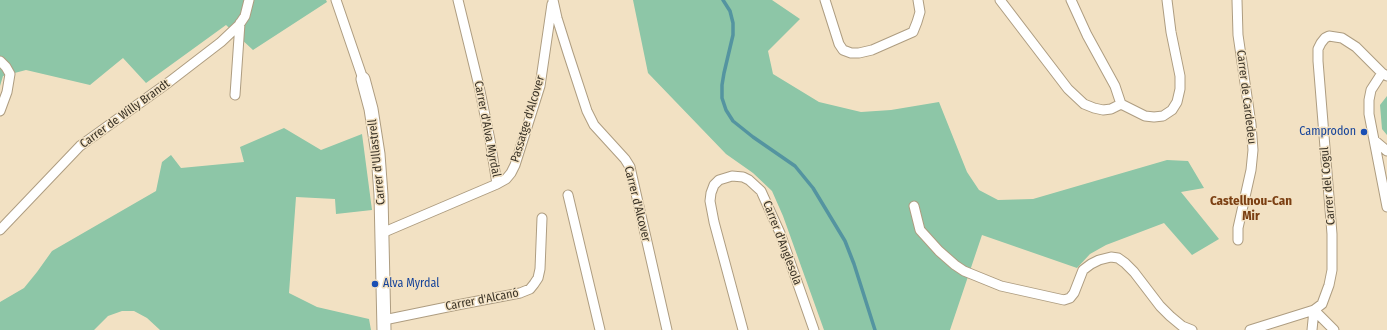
<!DOCTYPE html>
<html>
<head>
<meta charset="utf-8">
<style>
  body { margin:0 }
  canvas { display:block; background:#f2e1c3 }
</style>
</head>
<body>
<canvas width="1387" height="330"></canvas>
<script>
const ctx = document.querySelector('canvas').getContext('2d');
ctx.lineJoin = 'round';
function fill(path, color) {
  ctx.fillStyle = color;
  ctx.fill(path, 'evenodd');
}
function shape(rows) {
  const path = new Path2D();
  for (const r of rows) {
    path.moveTo(r[0], r[1]);
    for (let i = 2; i < r.length; i += 2) path.lineTo(r[i], r[i + 1]);
  }
  return path;
}
function stroke(path, color, width, dash) {
  ctx.strokeStyle = color;
  ctx.lineWidth = width;
  ctx.lineCap = dash ? 'butt' : 'round';
  ctx.setLineDash(dash || []);
  ctx.stroke(path);
}
function write(font, color, halo, rows, align = 'center') {
  ctx.font = font + ' "Fira Sans Condensed",sans-serif';
  ctx.lineWidth = 3;
  ctx.setLineDash([]);
  ctx.textBaseline = 'middle';
  ctx.strokeStyle = halo;
  ctx.fillStyle = color;
  for (const [text, x, y, turn = 0] of rows) {
    ctx.save();
    ctx.translate(x, y);
    ctx.rotate((+turn || 0) * Math.PI / 180);
    ctx.textAlign = isNaN(turn) ? turn : align;
    if (halo) ctx.strokeText(text, 0, 0);
    ctx.fillText(text, 0, 0);
    ctx.restore();
  }
}
fill(shape([
  [0,0,326,0,327,2,253,50,226,25,146,83,123,58,90,85,26,70,3,76,0,86],
  [633,0,772,0,800,19,768,51,773,74,819,102,861,112,891,110,939,102,967,172,979,190,998,200,1033,199,1167,160,1188,161,1204,188,1181,192,1219,239,1192,255,1164,223,1106,245,1090,254,1077,268,982,235,950,330,824,330,783,216,772,191,753,173,726,154,648,73],
  [1387,96,1387,135,1382,129,1380,105],
  [284,128,321,150,362,134,372,210,336,214,335,199,296,197,289,293,317,307,369,319,371,330,160,330,147,318,134,311,122,311,108,316,94,330,0,330,0,302,24,288,37,272,52,251,156,191,162,162,171,155,181,168,244,162,240,147]
]), '#8dc6a7');
stroke(shape([
  [723,0,730,11,733,23,733,35,724,73,722,85,722,98,726,110,733,121,753,137,795,166,813,188,845,241,854,264,875,330]
]), '#5494a0', 3.5);
const street = shape([
  [336,0,363,79],
  [553,0,557,18,568,53,587,111,594,125,625,159,630,167,667,330],
  [825,0,839,44,843,50,851,53,859,53,872,50,913,32,917,22,920,12,918,0],
  [1000,0,1068,89,1084,104,1094,108,1103,110,1111,109,1121,104],
  [1071,0,1087,35,1115,86,1121,104],
  [1237,0,1238,35,1251,124,1253,150,1251,170,1238,228,1238,240],
  [0,61,6,67,10,74,7,92,0,111],
  [1382,73,1371,90,1369,100,1369,114,1387,207],
  [235,95,240,23],
  [1121,104,1145,116,1154,117,1163,116,1172,110,1177,102,1180,89,1180,76,1171,32,1167,0],
  [1374,140,1387,151],
  [497,184,506,179,511,173,515,165,540,86,552,4],
  [568,195,600,330],
  [914,206,920,230,939,251,955,265,964,271,1001,286,1064,300,1070,298,1074,293,1083,270,1091,264,1099,260,1111,257,1118,258,1125,263,1134,272,1160,306,1170,316,1182,326,1192,330],
  [0,230,80,146,169,82,221,42,239,25,245,16,249,0],
  [382,233,497,184,490,140,479,86,458,0],
  [1314,310,1334,330],
  [384,320,457,305,520,293,530,289,534,284,538,278,540,269,542,218],
  [743,330,714,222,710,201,711,193,714,185,719,180,732,176,743,177,749,180,761,191,780,233,814,330],
  [1250,330,1314,310,1322,304,1329,285,1332,270,1332,234,1318,61,1318,49,1321,43,1325,38,1329,36,1342,38,1356,47,1382,73,1387,76],
  [1312,330,1314,310]
]);
const secondary = shape([
  [363,79,371,109,378,154,381,195,384,330]
]);
stroke(street, '#ae9d81', 11);
stroke(secondary, '#ae9d81', 15);
stroke(street, '#fff', 9);
stroke(secondary, '#fff', 13);
for (const [x, y, r, color] of [
  [1364,132,4,"#1a4fb4"],
  [375,284,4,"#1a4fb4"]
]) {
  const dot = new Path2D();
  dot.arc(x, y, r, 0, 2 * Math.PI);
  ctx.fillStyle = color;
  ctx.fill(dot);
  stroke(dot, '#f2e1c3', 1.5);
}
write('12px', '#3a3327', '#f2e1c3', [
  ["Carrer de Cardedeu",1246,97,83],
  ["Carrer de Willy Brandt",125,114,-36],
  ["Passatge d'Alcover",528,119,-73],
  ["Carrer d'Alva Myrdal",487,129,79],
  ["Carrer d'Ullastrell",377,162,-96],
  ["Carrer del Cogul",1328,186,-95],
  ["Carrer d'Alcover",637,204,76],
  ["Carrer d'Anglesola",782,243,69],
  ["Carrer d'Alcanó",482,300,-11]
]);
write('12px', '#164399', '#f2e1c3', [
  ["Camprodon",1356,132],
  ["Alva Myrdal",383,284,"left"]
], 'right');
write('bold 13px', '#7b3f12', '#f2e1c3', [
  ["Castellnou-Can",1251,201],
  ["Mir",1251,216]
]);
</script>
</body>
</html>
